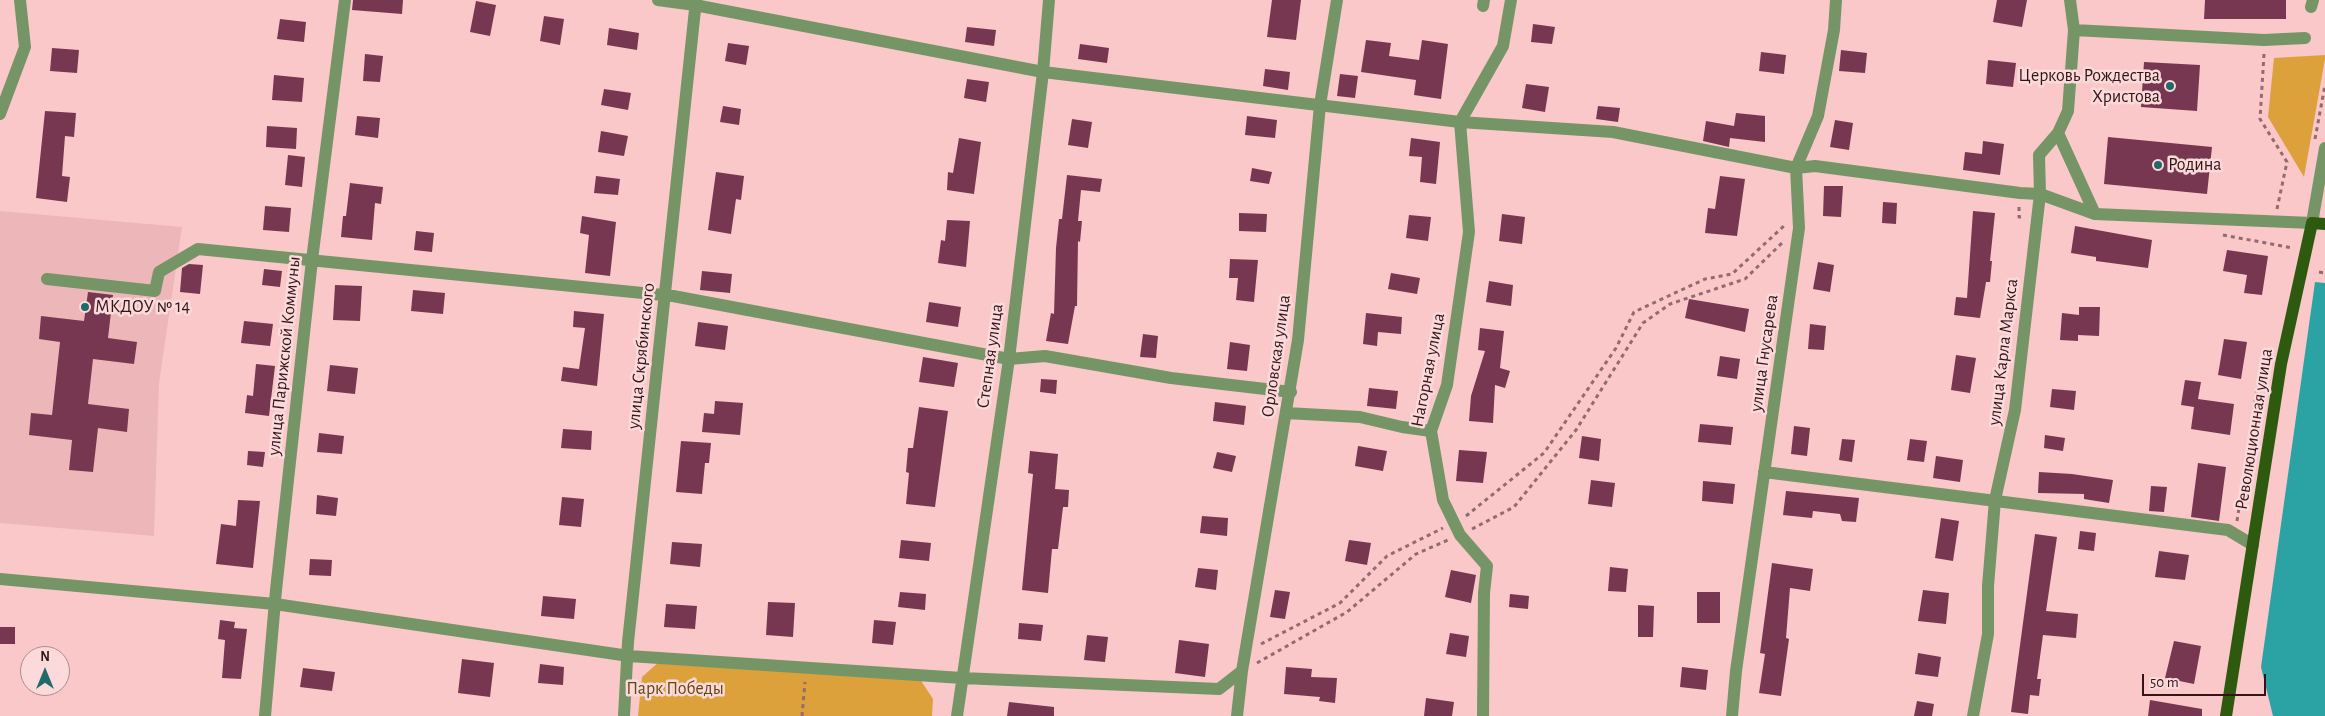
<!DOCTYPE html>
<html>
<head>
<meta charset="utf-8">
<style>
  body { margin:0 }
  #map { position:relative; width:2325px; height:716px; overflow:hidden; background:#fac8c9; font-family:"Alegreya Sans",sans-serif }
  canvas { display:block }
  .north { position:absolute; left:20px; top:646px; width:50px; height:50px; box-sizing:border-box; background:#fcdadb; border:1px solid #ac8b8d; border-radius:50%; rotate:0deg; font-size:14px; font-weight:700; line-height:20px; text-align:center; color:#331518 }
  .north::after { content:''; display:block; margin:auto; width:18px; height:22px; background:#1f6b6c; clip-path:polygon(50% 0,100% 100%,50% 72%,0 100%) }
  .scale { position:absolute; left:2142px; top:674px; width:124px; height:22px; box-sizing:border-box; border:2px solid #331518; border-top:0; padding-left:6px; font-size:15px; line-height:18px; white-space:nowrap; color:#331518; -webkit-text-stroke:4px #fcdadb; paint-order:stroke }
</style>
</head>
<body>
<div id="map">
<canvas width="2325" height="716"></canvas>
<div class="north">N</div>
<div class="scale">50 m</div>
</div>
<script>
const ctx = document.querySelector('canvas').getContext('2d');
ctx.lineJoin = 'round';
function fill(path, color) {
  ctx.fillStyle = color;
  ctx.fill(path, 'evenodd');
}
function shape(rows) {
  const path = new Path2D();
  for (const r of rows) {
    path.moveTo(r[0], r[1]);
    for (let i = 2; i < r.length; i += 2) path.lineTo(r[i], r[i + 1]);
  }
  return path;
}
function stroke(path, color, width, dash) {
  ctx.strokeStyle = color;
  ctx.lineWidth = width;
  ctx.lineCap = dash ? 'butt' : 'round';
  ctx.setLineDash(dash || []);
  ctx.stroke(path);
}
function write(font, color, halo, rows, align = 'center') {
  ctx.font = font + ' "Alegreya Sans",sans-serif';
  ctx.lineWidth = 5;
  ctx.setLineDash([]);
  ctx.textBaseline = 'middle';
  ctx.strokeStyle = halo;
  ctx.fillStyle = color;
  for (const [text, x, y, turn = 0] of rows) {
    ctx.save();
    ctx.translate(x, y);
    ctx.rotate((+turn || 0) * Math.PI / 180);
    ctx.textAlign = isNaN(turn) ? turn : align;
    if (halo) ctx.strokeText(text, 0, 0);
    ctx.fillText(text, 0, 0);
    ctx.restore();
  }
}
fill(shape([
  [0,211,182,227,159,383,154,536,0,523]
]), '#edb7b9');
fill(shape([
  [2325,55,2325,59,2304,177,2268,117,2274,58],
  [660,661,920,679,933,699,932,716,638,716,642,677]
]), '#dda13c');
fill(shape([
  [2315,282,2325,283,2325,716,2273,716,2261,667]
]), '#2ba2a4');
fill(shape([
  [353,0,403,0,402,14,352,10],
  [1272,0,1301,0,1296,40,1267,37],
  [1997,0,2027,0,2022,27,1993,22],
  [2205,0,2286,0,2286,19,2204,19],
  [476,1,496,5,490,36,470,32],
  [544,16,564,19,560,45,540,41],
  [280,19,306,22,304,42,277,39],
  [1533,24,1555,27,1552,44,1531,42],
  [967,27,996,30,994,46,965,42],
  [609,28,639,33,637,50,607,45],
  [1366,40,1391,43,1389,56,1419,60,1422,40,1448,44,1441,99,1414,95,1416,80,1361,72],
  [728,43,749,46,746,65,725,61],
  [1080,44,1109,48,1107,63,1078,59],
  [52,48,79,50,77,73,50,71],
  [1841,50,1867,53,1865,73,1839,71],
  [1761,52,1786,55,1784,74,1759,71],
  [365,54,383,56,380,82,363,81],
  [1988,60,2016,63,2013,87,1986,84],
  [2144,62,2200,65,2197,111,2141,107],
  [1265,69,1290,72,1288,90,1263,86],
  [1340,74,1358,76,1355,98,1337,96],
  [274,75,304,78,302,102,272,100],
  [967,79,989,82,986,102,964,98],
  [1526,84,1549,87,1545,112,1522,108],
  [604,89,631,93,628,110,601,105],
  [723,106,741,109,739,125,720,122],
  [1598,106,1620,108,1618,122,1596,119],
  [45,111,76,113,74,137,65,136,62,176,70,177,67,202,36,198],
  [1736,113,1765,116,1765,142,1730,138,1729,147,1703,141,1706,121,1734,126],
  [357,116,380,118,378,138,355,135],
  [1247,116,1277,120,1275,138,1245,135],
  [1072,119,1092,122,1088,148,1068,145],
  [1835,120,1853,123,1849,150,1830,147],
  [267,126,297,128,296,149,266,147],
  [601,131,628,136,624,156,598,152],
  [2108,137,2212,147,2207,194,2104,184],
  [959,138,981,142,974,194,947,190,948,172,953,173],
  [1411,138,1440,142,1436,184,1420,182,1422,157,1409,156],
  [1983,141,2004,144,2000,175,1963,170,1965,152,1982,154],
  [288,155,305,157,302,187,285,185],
  [1252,168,1272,172,1269,184,1250,181],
  [716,172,744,176,741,200,736,199,731,234,708,230],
  [1067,175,1102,179,1100,192,1081,190,1078,221,1082,221,1080,242,1078,241,1077,306,1075,306,1068,344,1046,341,1051,313,1054,314,1056,248,1059,219,1062,219],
  [596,176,620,179,618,195,594,193],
  [1720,176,1745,179,1737,236,1705,233,1708,208,1715,209],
  [350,183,383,187,381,204,375,203,372,240,341,237,343,216,346,216],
  [1824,186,1843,186,1841,217,1823,216],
  [1883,202,1897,203,1896,224,1882,223],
  [265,206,291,208,289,232,263,230],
  [1973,211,1995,213,1990,261,1992,261,1990,282,1986,282,1980,318,1954,315,1956,297,1967,298],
  [1239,213,1267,214,1266,232,1239,231],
  [1502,214,1525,217,1522,244,1499,241],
  [1409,215,1431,217,1428,241,1406,238],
  [582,216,616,222,610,276,585,273,589,235,580,233],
  [947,220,970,221,966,267,938,263,941,240,945,241],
  [2075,226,2152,240,2148,268,2096,261,2096,257,2071,253],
  [416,231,434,233,432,252,414,250],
  [2227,250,2268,256,2262,295,2244,293,2247,275,2223,271],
  [1230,259,1258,260,1254,302,1236,300,1238,278,1229,278],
  [1818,262,1834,265,1830,292,1813,289],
  [189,264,203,265,200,294,180,292,182,268],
  [264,269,282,271,280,287,262,285],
  [702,271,732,274,730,293,700,290],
  [1391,273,1420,278,1417,294,1388,289],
  [1489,281,1513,285,1511,306,1486,302],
  [335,285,362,286,360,321,333,320],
  [413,290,445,293,443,314,411,311],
  [88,292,113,295,108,338,137,342,134,364,93,359,88,404,129,409,127,432,98,428,93,472,69,470,72,440,29,435,31,413,52,415,60,342,39,339,41,316,84,321],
  [1689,299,1749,309,1745,332,1685,318],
  [929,302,961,307,958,327,926,322],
  [2079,307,2100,307,2099,336,2078,335,2078,341,2060,340,2062,313,2079,315],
  [574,311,604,314,597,386,561,381,563,367,579,369,585,328,573,327],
  [1366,313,1402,317,1401,334,1378,332,1377,346,1363,344],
  [244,321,273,324,270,346,241,343],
  [698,322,728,326,725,350,695,346],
  [1810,324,1826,326,1824,350,1808,349],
  [1480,328,1504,331,1500,368,1510,371,1505,388,1495,385,1493,423,1469,421,1471,396,1485,351,1478,350],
  [1143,334,1158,336,1156,358,1140,357],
  [2224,339,2247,342,2241,379,2218,375],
  [1230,342,1250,345,1247,371,1227,369],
  [1956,355,1976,358,1970,393,1951,390],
  [1720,356,1740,359,1737,379,1717,376],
  [923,357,958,363,954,387,919,382],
  [256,364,275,366,269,416,245,413,247,395,253,396],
  [330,365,358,368,355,394,327,391],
  [1041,379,1057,380,1056,394,1040,392],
  [2185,380,2201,382,2198,399,2234,404,2230,435,2191,429,2194,407,2181,405],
  [1369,388,1398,391,1396,409,1367,406],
  [2052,389,2076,391,2074,410,2050,407],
  [715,401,743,403,740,435,702,432,704,413,714,414],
  [1215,402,1246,406,1244,425,1213,421],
  [919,407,948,411,935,507,906,504,909,473,906,472,908,448,913,448],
  [1700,424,1733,427,1731,445,1698,442],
  [1794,426,1810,428,1807,456,1791,454],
  [563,429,592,431,591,450,561,448],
  [319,433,344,436,342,454,317,452],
  [2045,435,2065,438,2063,451,2044,448],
  [1582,436,1601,439,1599,461,1579,458],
  [1842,439,1855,440,1852,462,1839,460],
  [1910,439,1927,441,1924,462,1907,460],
  [681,441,711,443,709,463,705,463,702,494,676,492],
  [1358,446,1387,451,1383,471,1355,466],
  [1459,450,1487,452,1483,483,1456,481],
  [248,451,265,452,263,467,247,465],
  [1030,451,1058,454,1055,489,1069,490,1068,507,1063,507,1058,549,1052,549,1048,593,1022,590,1033,474,1028,473],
  [1217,452,1236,456,1232,472,1213,468],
  [1936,456,1963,460,1960,482,1933,478],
  [2198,463,2226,467,2219,521,2191,517],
  [2039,472,2072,474,2113,480,2109,503,2084,499,2084,494,2038,493],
  [1591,480,1615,483,1612,507,1588,504],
  [1703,481,1735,484,1733,504,1702,501],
  [2151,486,2167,487,2164,512,2149,511],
  [1786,491,1859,498,1856,522,1842,521,1840,514,1813,511,1812,518,1783,515],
  [317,495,338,498,336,516,316,514],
  [562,497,584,499,581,527,559,525],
  [238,500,260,501,253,568,216,564,221,524,236,526],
  [1202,516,1228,518,1227,536,1200,533],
  [1941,518,1959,521,1953,561,1935,558],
  [2080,531,2096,533,2094,551,2078,549],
  [2035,534,2057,537,2046,611,2078,614,2076,638,2043,635,2037,679,2041,679,2039,696,2030,695,2028,714,2011,712],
  [901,540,931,543,929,561,899,558],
  [1349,540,1371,543,1367,565,1345,561],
  [672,542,702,544,700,567,670,564],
  [2159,551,2189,555,2185,580,2155,577],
  [310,559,332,560,331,576,309,575],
  [1772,563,1813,569,1810,591,1790,588,1786,638,1789,639,1781,696,1759,693,1765,654,1760,653],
  [1610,567,1628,569,1626,592,1608,591],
  [1198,568,1218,570,1216,590,1195,587],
  [1451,570,1476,575,1471,603,1445,597],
  [1275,590,1290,592,1285,619,1270,617],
  [1923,590,1949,593,1946,624,1918,621],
  [900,592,926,594,925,610,898,607],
  [1697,592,1720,592,1720,623,1697,623],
  [1510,594,1529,596,1528,609,1509,607],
  [543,596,576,599,574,619,541,616],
  [768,602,795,603,793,637,766,635],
  [666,604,697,606,695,629,664,627],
  [1638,605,1654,606,1653,637,1638,637],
  [220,620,235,622,234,628,247,629,241,679,222,678,225,640,218,639],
  [874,620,896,622,893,645,872,643],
  [1019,623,1043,625,1041,641,1018,639],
  [0,627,15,627,15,644,0,644],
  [1450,633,1469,636,1466,657,1446,654],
  [1087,635,1108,637,1105,662,1084,660],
  [1179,640,1209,644,1205,677,1175,673],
  [2174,641,2201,646,2194,684,2165,678],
  [1918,653,1941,657,1938,677,1915,674],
  [462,659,494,663,490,697,458,693],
  [540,664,564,667,563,685,538,683],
  [1286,667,1312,669,1311,677,1337,678,1335,703,1319,701,1320,697,1284,694],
  [1682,667,1708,670,1706,690,1680,687],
  [303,668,335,672,332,691,300,687],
  [1426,698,1454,702,1452,716,1424,716],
  [2150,700,2202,709,2202,716,2148,716],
  [1917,701,1934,704,1932,716,1914,716],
  [1009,702,1054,707,1054,716,1007,716]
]), '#773751');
stroke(shape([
  [2264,54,2260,119,2287,162,2277,209],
  [2315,139,2325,85],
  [2019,207,2019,217,2025,217],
  [2223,235,2293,248],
  [2319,272,2325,273],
  [1466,516,1544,453,1616,348,1634,312,1705,279,1732,274,1785,225],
  [2237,521,2257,389,2268,350],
  [1472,529,1514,507,1576,430,1643,323,1670,304,1745,279,1782,243],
  [1261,644,1340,603,1387,556,1443,528],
  [1257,663,1347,612,1416,554,1448,540],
  [802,716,805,682]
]), '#936b6d', 3, [4, 4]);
stroke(shape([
  [658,0,695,5,1043,72,1460,122,1613,132,1796,168,1815,166,2020,193,2040,194,2095,214,2312,223,2325,148],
  [1483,6,1484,0],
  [2311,7,2313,0],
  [2074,30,2264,40,2305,38],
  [0,114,25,47,20,0],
  [2058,133,2095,214],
  [47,279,155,291,159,272,198,249,673,296,1009,359,1045,356,1171,378,1291,392],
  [1286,413,1360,417,1402,427,1431,431],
  [1764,472,2228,530,2253,545],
  [0,579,275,604,629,656,962,678,1219,689,1242,671],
  [265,716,276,590,312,260,345,0],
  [624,716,628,642,696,0],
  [957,716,1009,359,1043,72,1049,0],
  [1237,716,1242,671,1298,340,1320,105,1337,0],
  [1483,716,1484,593,1487,566,1460,535,1443,500,1431,431,1447,385,1469,232,1460,122,1503,46,1511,0],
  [1732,716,1736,671,1799,228,1796,168,1818,116,1834,30,1836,0],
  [1973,716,1988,634,1988,586,1995,500,2015,410,2040,194,2039,155,2058,133,2068,111,2074,30,2070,0]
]), '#769567', 12);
stroke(shape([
  [2226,716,2281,364,2312,223,2325,224]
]), '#2d5a0f', 12);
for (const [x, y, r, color] of [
  [2170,86,5,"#1f6b6c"],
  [2158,165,5,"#1f6b6c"],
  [85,307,5,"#1f6b6c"]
]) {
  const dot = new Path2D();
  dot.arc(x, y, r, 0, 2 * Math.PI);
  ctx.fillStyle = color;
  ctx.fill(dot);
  stroke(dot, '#fcdadb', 2);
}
write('18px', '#331518', '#fcdadb', [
  ["Церковь Рождества",2160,76,"right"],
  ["Христова",2160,97,"right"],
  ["Родина",2168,165],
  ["МКДОУ № 14",95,307]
], 'left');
write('18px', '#331518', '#fcdadb', [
  ["улица Карла Маркса",2003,352,-83],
  ["улица Гнусарева",1764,353,-82],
  ["улица Парижской Коммуны",284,356,-84],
  ["улица Скрябинского",641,356,-84],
  ["Степная улица",990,356,-82],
  ["Орловская улица",1276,356,-82],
  ["Нагорная улица",1428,370,-79],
  ["Революционная улица",2254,429,-81]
]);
write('18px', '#64450e', '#fcdadb', [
  ["Парк Победы",675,689]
]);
</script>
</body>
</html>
